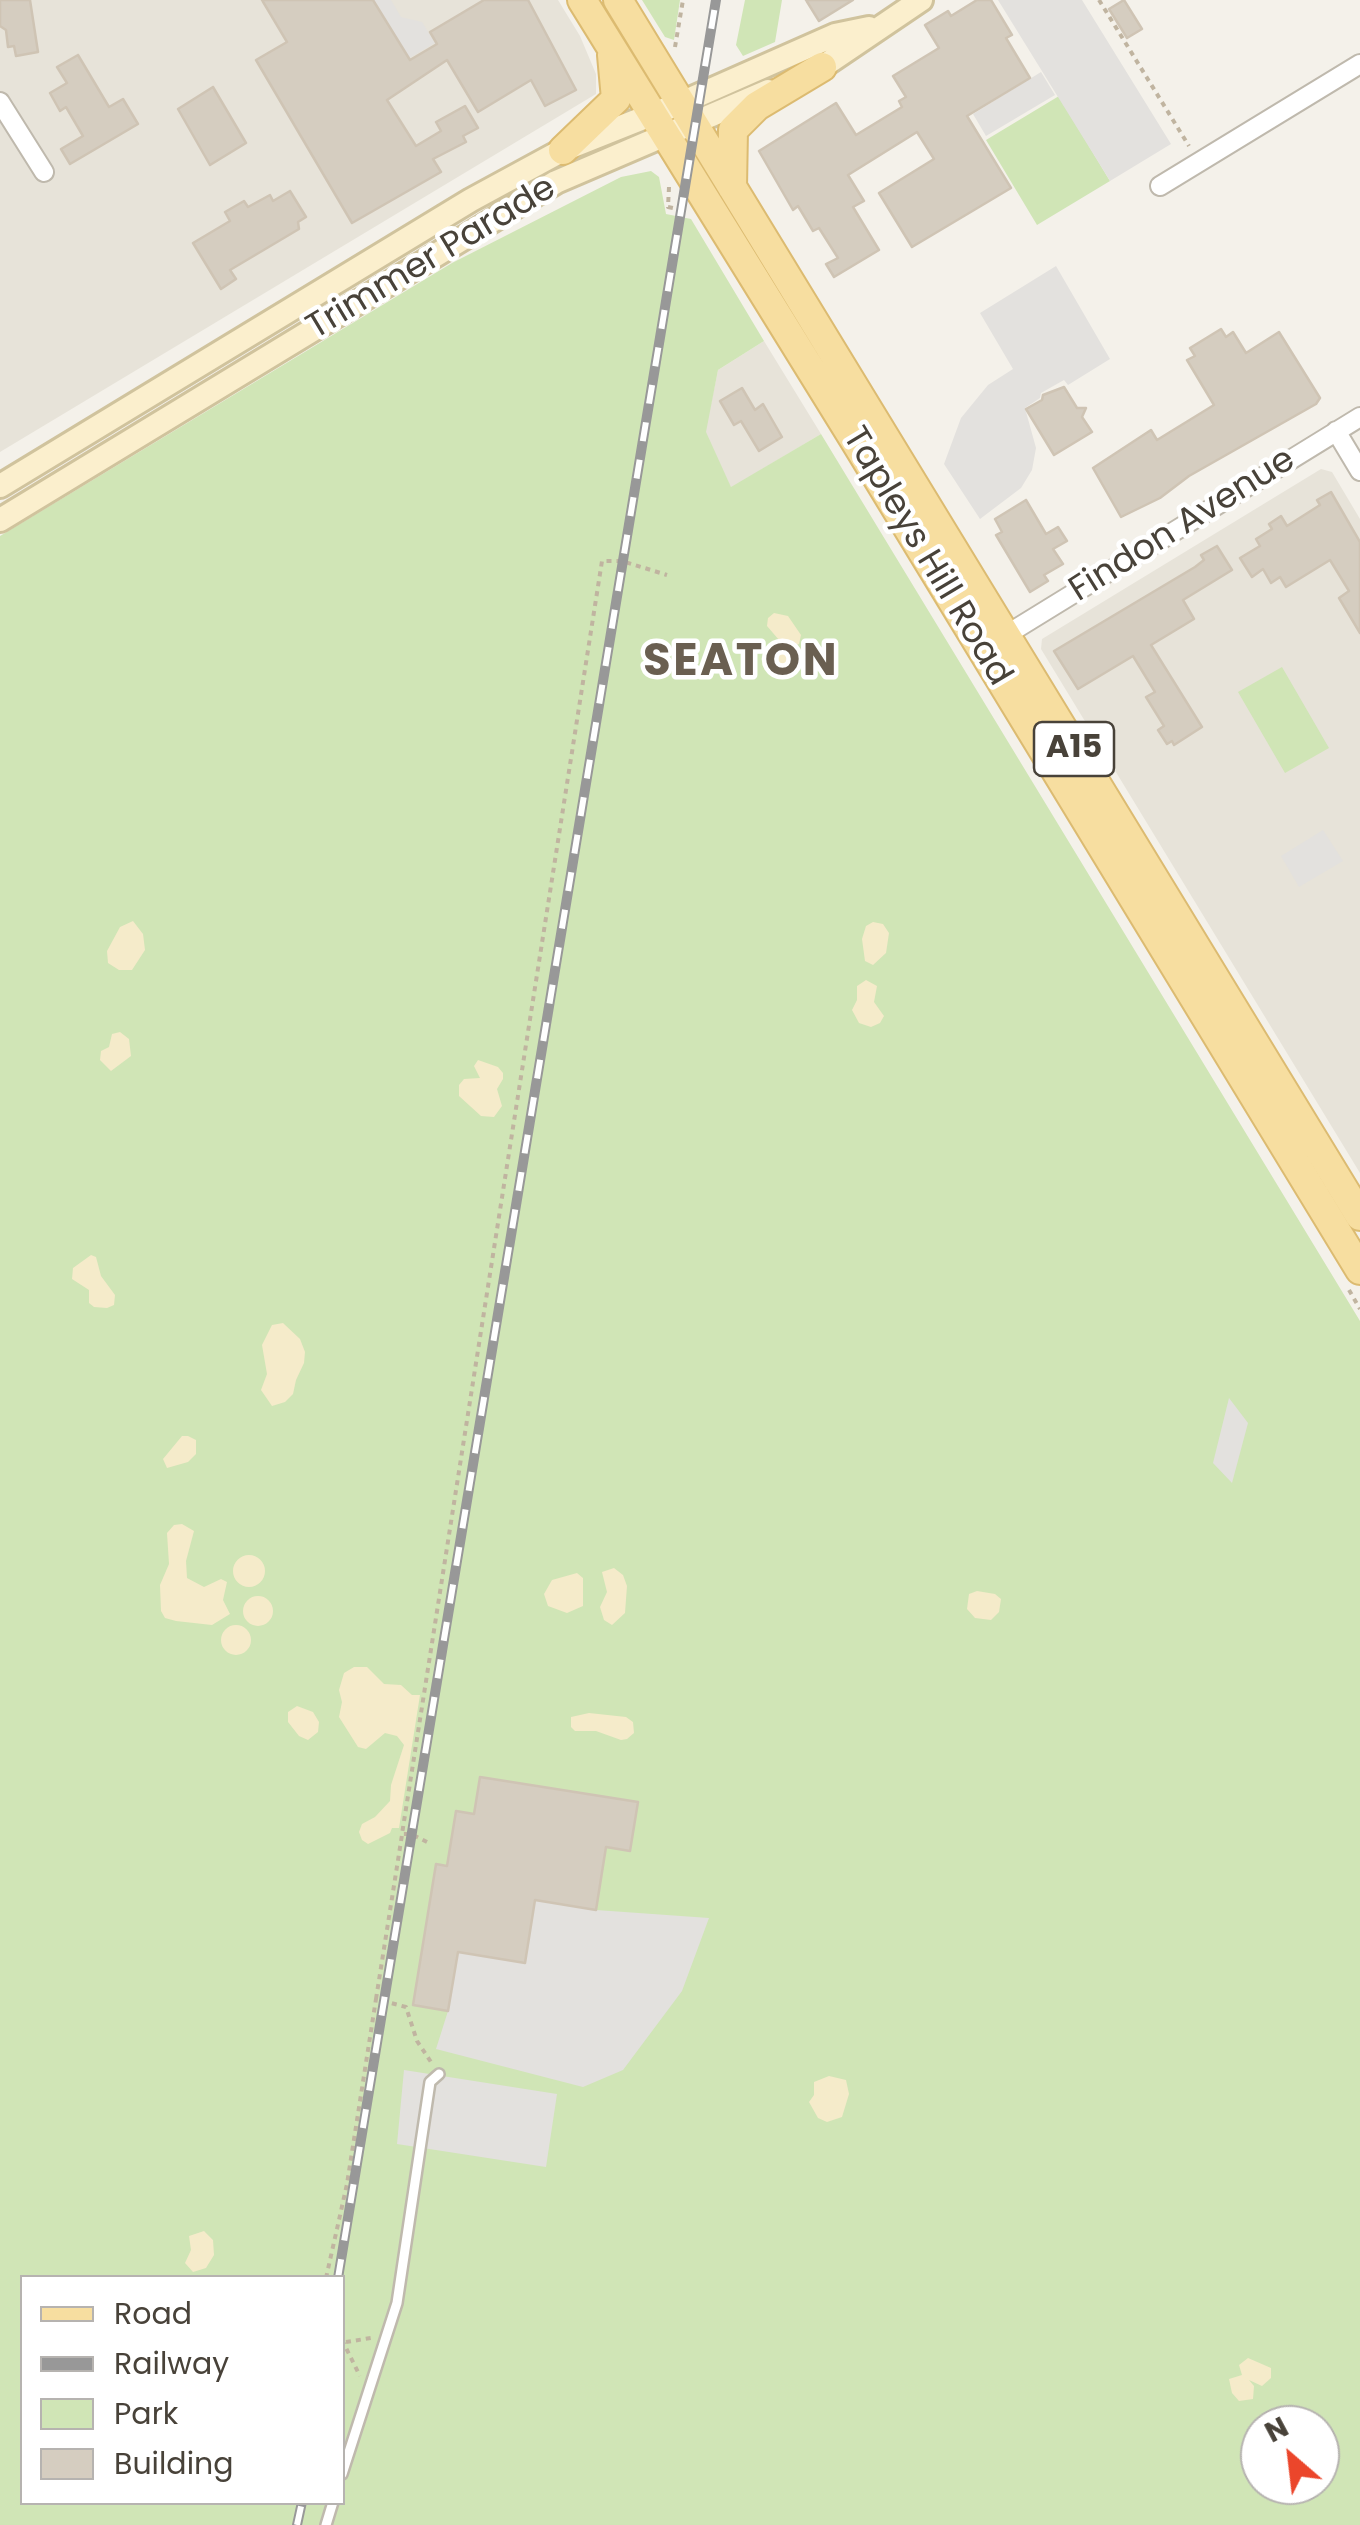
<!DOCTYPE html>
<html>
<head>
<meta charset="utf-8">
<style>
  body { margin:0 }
  #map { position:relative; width:1360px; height:2525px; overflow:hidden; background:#f4f1ea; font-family:Poppins,sans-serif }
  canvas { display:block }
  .legend { position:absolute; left:20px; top:2275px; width:325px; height:230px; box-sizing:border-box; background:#fff; border:2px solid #b6b3b0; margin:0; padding:12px 18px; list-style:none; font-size:30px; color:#484239 }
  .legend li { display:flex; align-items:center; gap:20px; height:50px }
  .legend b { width:50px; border:2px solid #b6b3b0 }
  .north { position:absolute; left:1240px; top:2405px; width:100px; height:100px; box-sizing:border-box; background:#fff; border:2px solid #b6b3b0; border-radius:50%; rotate:332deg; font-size:28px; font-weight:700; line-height:40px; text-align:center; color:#484239 }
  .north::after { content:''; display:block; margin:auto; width:35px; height:45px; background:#eb462b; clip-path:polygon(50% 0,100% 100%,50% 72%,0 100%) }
</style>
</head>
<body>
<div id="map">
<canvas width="1360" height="2525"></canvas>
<ul class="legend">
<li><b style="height:12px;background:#f7dea0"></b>Road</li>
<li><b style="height:12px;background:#989898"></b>Railway</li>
<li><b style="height:28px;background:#d0e5b6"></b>Park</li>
<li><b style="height:28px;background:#d5cdc0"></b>Building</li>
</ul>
<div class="north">N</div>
</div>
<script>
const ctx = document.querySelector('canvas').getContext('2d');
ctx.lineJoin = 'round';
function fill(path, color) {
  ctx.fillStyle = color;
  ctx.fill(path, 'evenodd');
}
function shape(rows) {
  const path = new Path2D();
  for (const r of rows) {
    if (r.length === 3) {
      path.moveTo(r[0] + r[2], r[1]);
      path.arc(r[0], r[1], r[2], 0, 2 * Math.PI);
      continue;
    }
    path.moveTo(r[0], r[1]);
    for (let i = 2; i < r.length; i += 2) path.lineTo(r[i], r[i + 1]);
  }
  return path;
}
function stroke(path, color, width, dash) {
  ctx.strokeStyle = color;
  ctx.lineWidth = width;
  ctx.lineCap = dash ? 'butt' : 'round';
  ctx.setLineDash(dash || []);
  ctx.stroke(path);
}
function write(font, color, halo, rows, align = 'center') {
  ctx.font = font + ' Poppins,sans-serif';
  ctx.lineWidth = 9;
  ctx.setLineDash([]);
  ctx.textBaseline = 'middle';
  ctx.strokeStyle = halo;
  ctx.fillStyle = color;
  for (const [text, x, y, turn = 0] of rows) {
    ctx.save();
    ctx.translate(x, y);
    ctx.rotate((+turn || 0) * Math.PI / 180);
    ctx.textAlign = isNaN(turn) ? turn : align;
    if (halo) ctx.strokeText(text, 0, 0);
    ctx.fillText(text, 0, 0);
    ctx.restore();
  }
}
fill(shape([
  [0,0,558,0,580,36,596,74,596,94,0,452],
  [764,341,821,434,731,488,705,432,718,370],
  [1321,469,1332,472,1360,519,1360,1173,1041,649,1042,639]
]), '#e7e3d9');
fill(shape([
  [642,0,680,0,674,40,665,37],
  [745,0,782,0,775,42,743,56,736,45],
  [1059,96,1110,181,1037,225,986,140],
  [651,171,659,177,666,214,691,219,764,341,718,370,706,432,731,487,821,434,1360,1321,1360,2525,0,2525,0,536,452,263,621,177],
  [22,2278,342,2278,342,2502,22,2502],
  [1260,2425,1320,2425,1320,2485,1260,2485],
  [1282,667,1329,748,1285,773,1238,692]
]), '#d0e5b6');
fill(shape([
  [774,613,788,616,801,635,799,644,790,647,790,658,784,665,775,663,770,654,779,640,767,626,768,618],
  [133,921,143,934,145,950,132,970,119,970,108,963,107,951,120,927],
  [873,922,883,924,889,933,886,953,873,965,865,961,862,939,866,926],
  [866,980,877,986,874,1002,884,1016,880,1023,871,1027,859,1023,852,1010,857,1000,857,986],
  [120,1032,129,1039,131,1056,111,1071,100,1060,101,1051,109,1047,112,1034],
  [478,1060,498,1067,503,1073,503,1079,497,1089,502,1106,494,1117,481,1116,459,1096,459,1085,464,1079,480,1078,474,1066],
  [91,1255,96,1257,101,1276,115,1295,114,1305,107,1308,94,1307,89,1303,89,1290,72,1279,73,1268],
  [283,1323,300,1339,305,1352,304,1363,296,1380,293,1394,285,1402,272,1406,261,1390,267,1374,262,1345,272,1325],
  [182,1436,188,1436,196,1440,196,1454,188,1462,167,1468,163,1459],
  [182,1524,194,1531,186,1561,187,1578,204,1587,221,1579,227,1582,223,1600,230,1614,212,1625,176,1621,165,1618,161,1611,160,1585,169,1564,167,1533,174,1525],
  [249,1571,16],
  [614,1568,623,1575,627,1586,625,1613,612,1625,604,1620,600,1607,607,1592,602,1572],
  [577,1573,583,1578,583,1606,567,1613,548,1606,544,1594,552,1580],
  [977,1591,995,1594,1001,1599,999,1612,991,1620,975,1618,967,1609,969,1594],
  [258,1611,15],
  [236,1640,15],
  [354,1667,367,1667,384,1684,401,1685,412,1695,420,1695,399,1828,392,1828,390,1833,368,1844,362,1840,359,1832,362,1824,375,1817,390,1801,391,1785,404,1745,397,1736,385,1733,366,1749,358,1747,339,1717,342,1702,339,1690,344,1673],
  [297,1706,313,1712,319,1722,318,1732,308,1740,299,1736,288,1722,288,1712],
  [589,1713,626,1717,633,1722,634,1733,627,1739,621,1740,596,1731,575,1731,571,1727,571,1717],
  [829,2076,846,2080,849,2094,842,2117,827,2122,818,2118,809,2102,814,2095,814,2082],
  [204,2231,213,2240,214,2255,206,2268,193,2272,185,2263,191,2250,189,2236],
  [1248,2358,1271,2368,1271,2378,1262,2386,1249,2380,1254,2386,1253,2399,1239,2401,1232,2393,1229,2379,1242,2375,1239,2365]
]), '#f5ebca');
fill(shape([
  [357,0,391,0,401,17,422,22,435,43,396,66],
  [998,0,1082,0,1171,144,1110,181],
  [1041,72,1055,95,986,136,973,114],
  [1056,266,1110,359,1068,385,1064,380,1041,393,1040,398,1025,408,1036,448,1032,470,1021,488,980,519,944,464,961,418,988,385,1013,369,980,313],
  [1323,830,1343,861,1299,887,1281,856],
  [1229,1398,1248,1423,1232,1483,1213,1463],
  [535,1900,596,1910,709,1918,682,1991,623,2070,583,2087,436,2049,448,2011,458,1952,525,1963],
  [404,2070,557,2094,546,2167,397,2144]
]), '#e3e1de');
const building = shape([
  [0,0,30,0,38,52,16,56,14,46,8,47,6,30,0,26,0,0],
  [262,0,373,0,410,60,437,44,430,32,484,0,528,0,576,90,545,106,531,80,478,112,447,60,387,100,416,146,441,131,436,122,465,106,478,128,463,136,466,142,433,159,441,172,352,223,256,60,287,42,262,0],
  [806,0,853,0,819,21,806,0],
  [977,0,991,0,1012,35,1006,38,1030,78,967,116,1011,188,912,247,879,193,934,159,917,132,848,175,864,201,853,207,879,250,834,277,826,264,838,258,819,228,813,231,798,206,793,210,759,151,836,103,856,135,902,107,899,101,906,97,893,76,939,48,925,25,948,11,951,16,977,0],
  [1124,0,1142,29,1127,38,1109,9,1124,0],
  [78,55,109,107,123,99,138,124,70,164,61,149,83,136,66,107,60,111,50,93,67,83,57,67,78,55],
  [213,87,246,143,210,165,178,109,213,87],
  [290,191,306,217,298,222,299,229,230,270,236,279,221,289,193,243,230,221,225,212,244,201,248,207,270,195,273,201,290,191],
  [1221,329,1226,337,1233,332,1246,353,1279,332,1320,398,1316,404,1189,476,1160,498,1121,517,1093,468,1151,430,1157,440,1214,405,1187,360,1195,356,1190,348,1221,329],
  [1064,387,1077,408,1086,408,1082,417,1092,432,1054,455,1026,409,1042,400,1043,395,1064,387],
  [742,388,755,410,763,404,782,437,759,451,741,421,734,425,720,401,742,388],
  [1331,492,1360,542,1360,633,1339,598,1349,591,1330,560,1286,587,1280,577,1271,583,1263,569,1252,577,1240,558,1260,546,1256,539,1272,529,1269,524,1281,516,1287,526,1320,505,1317,500,1331,492],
  [1026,500,1046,534,1058,527,1067,541,1053,549,1063,564,1044,575,1048,581,1030,592,996,535,1002,532,995,519,1026,500],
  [1217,546,1232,570,1183,600,1194,619,1151,645,1202,727,1174,745,1172,741,1167,744,1158,730,1164,726,1146,697,1155,692,1133,656,1078,689,1054,651,1195,567,1204,560,1201,555,1217,546],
  [480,1777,638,1802,630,1851,606,1847,596,1910,535,1900,525,1963,458,1952,448,2011,413,2005,436,1864,447,1866,456,1811,474,1814,480,1777]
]);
fill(building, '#d5cdc0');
stroke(building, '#cfc4b4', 2.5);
const lane = shape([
  [342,2474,397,2303,430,2082,439,2074],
  [326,2525,333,2502]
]);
const street = shape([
  [0,102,44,172],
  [1160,186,1360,64],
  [1336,431,1360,471],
  [1006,635,1360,417]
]);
const secondary = shape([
  [807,74,822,67,921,0],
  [0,486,471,200,563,150,681,103,835,35,869,28],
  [0,520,556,182,768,91]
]);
const primary = shape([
  [582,0,855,441,1360,1270],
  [618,0,1360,1216],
  [563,150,616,99,612,55],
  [732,187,733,130,757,106,822,67]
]);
stroke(lane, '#bfb9ad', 14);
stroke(street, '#bfb9ad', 22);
stroke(secondary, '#d0c39d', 28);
stroke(primary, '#dcbb71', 32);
stroke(shape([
  [1099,0,1189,146],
  [675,47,683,0],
  [669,187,668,207,683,210],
  [1349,1290,1360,1309],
  [427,1842,411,1834,402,1834,602,561,622,561,667,575],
  [376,1999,402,1835],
  [326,2278,347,2184,376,1999,406,2007,417,2041,431,2062],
  [342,2340,360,2376],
  [346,2342,371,2338]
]), '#c0b4a0', 4, [5, 5]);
stroke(lane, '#fff', 9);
stroke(street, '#fff', 18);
stroke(secondary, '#fbefcd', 22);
stroke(primary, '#f7dea0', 28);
const rail = shape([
  [338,2278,716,0],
  [297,2525,302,2502]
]);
stroke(rail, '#989898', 10);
stroke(rail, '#fff', 6, [19]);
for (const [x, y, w] of [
  [1074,749,80]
]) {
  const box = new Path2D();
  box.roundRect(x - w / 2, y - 27, w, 54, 8);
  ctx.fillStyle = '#fff';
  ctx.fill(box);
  stroke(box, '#484239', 2.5);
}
write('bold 32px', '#484239', null, [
  ["A15",1074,749]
]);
write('35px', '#484239', '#fff', [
  ["Trimmer Parade",432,259,-31],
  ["Findon Avenue",1183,526,-32],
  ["Tapleys Hill Road",926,557,59]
]);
ctx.letterSpacing = '2.5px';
write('bold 45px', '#6a5f51', '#fff', [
  ["SEATON",741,664]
]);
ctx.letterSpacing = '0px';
</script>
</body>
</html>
